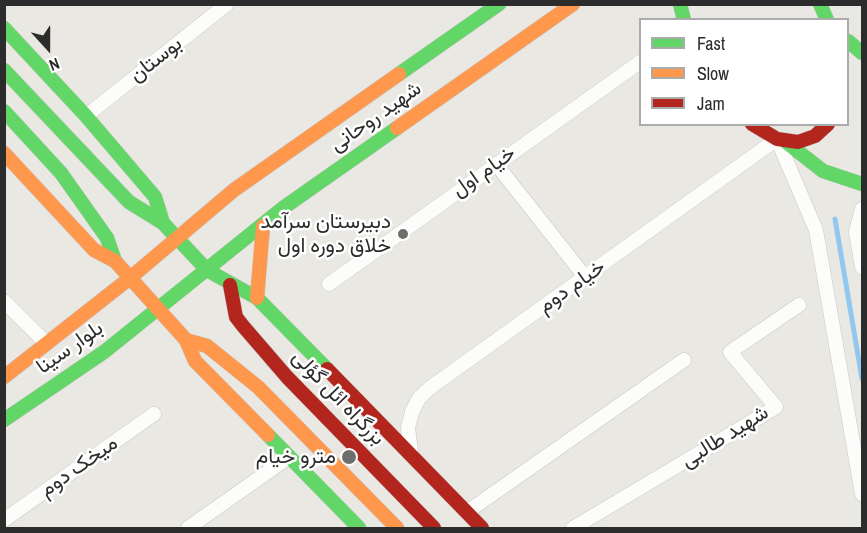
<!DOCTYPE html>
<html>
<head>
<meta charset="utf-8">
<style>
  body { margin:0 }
  #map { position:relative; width:867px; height:533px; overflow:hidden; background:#eae8e2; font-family:"Archivo Narrow",sans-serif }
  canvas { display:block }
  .frame { position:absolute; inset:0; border:6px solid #2c2c2c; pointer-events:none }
  .legend { position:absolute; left:639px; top:18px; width:210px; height:108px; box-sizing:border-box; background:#fff; border:2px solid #ababab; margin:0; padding:8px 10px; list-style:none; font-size:18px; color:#2c2c2c }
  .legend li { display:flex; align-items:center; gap:12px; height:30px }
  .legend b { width:30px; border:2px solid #ababab }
  .north { position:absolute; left:18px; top:18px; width:60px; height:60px; -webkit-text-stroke:4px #fff; paint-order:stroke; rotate:159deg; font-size:16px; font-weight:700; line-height:24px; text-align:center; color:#2c2c2c }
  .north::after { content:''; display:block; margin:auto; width:21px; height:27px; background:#2c2c2c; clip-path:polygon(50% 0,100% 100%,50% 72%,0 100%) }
</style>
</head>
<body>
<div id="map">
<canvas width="867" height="533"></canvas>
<div class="frame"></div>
<ul class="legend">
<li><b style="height:8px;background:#63d668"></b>Fast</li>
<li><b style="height:8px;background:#ff974d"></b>Slow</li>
<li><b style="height:8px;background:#b3261e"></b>Jam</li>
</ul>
<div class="north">N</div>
</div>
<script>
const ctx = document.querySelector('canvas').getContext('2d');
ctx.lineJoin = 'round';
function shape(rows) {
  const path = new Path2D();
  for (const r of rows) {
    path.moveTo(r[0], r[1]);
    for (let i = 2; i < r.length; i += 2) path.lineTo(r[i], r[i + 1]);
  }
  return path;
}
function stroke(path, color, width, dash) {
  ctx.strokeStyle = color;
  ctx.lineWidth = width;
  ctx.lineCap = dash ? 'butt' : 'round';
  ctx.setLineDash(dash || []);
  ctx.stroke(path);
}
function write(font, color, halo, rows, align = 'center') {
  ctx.font = font + ' "Archivo Narrow",Vazirmatn,sans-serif';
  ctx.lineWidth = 5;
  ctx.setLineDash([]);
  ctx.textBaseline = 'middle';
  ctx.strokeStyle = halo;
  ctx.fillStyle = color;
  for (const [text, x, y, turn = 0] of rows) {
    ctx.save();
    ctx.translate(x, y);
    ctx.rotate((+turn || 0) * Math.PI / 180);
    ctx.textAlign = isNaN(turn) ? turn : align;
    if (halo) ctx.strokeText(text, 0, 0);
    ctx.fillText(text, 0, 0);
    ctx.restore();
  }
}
stroke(shape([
  [835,219,862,379]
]), '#92c8ef', 5);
const street = shape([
  [86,116,227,4],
  [496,164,586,278],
  [862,209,856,232,862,267],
  [329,284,640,62],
  [4,301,46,343],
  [411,451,408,428,412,412,419,398,431,387,777,139,816,230,862,494],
  [467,512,684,360],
  [4,520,154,414],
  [188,528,289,457],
  [573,528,776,407,730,352,799,305]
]);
const fast = shape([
  [680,4,684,20],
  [820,4,827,20],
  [4,28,86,116,155,197,163,223,207,270,257,298,327,369],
  [848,41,862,53],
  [4,70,129,202,163,223],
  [399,74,499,4],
  [4,111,61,173,107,238,115,261],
  [786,142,823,171,862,184],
  [4,420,104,352,283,208,397,128],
  [268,435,359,528]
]);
const slow = shape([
  [397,128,573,4],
  [4,153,94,250,115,261,186,340,195,361,268,435],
  [257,298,263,226],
  [186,340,207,346,258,387,397,528],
  [4,377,130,278,234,190,399,74]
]);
const jam = shape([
  [752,124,777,139,798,142,815,136,828,124],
  [230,285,236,317,243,326,287,377,434,528],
  [327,369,482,528]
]);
stroke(street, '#c8c7c7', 15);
stroke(fast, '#c8c7c7', 15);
stroke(slow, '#c8c7c7', 15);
stroke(jam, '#c8c7c7', 15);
stroke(street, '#fcfcfb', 14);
stroke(fast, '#63d668', 14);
stroke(slow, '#ff974d', 14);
stroke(jam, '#b3261e', 14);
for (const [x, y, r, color] of [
  [403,234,6,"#6e6e6c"],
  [349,457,8,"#6e6e6c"]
]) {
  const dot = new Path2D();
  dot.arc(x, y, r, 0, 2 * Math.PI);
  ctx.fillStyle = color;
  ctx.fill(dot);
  stroke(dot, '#fff', 2);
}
write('21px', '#2c2c2c', '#fff', [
  ["بوستان",156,60,-38],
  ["شهید روحانی",376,117,-35],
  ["خیام اول",484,172,-35],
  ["خیام دوم",572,287,-35],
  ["بلوار سینا",70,348,-35],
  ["بزرگراه ائل گؤلی",338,398,46],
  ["شهید طالبی",725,437,-32],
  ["میخک دوم",79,467,-35]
]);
write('21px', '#2c2c2c', '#fff', [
  ["دبیرستان سرآمد",391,222],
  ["خلاق دوره اول",391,246],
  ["مترو خیام",336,457]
], 'right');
</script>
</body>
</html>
